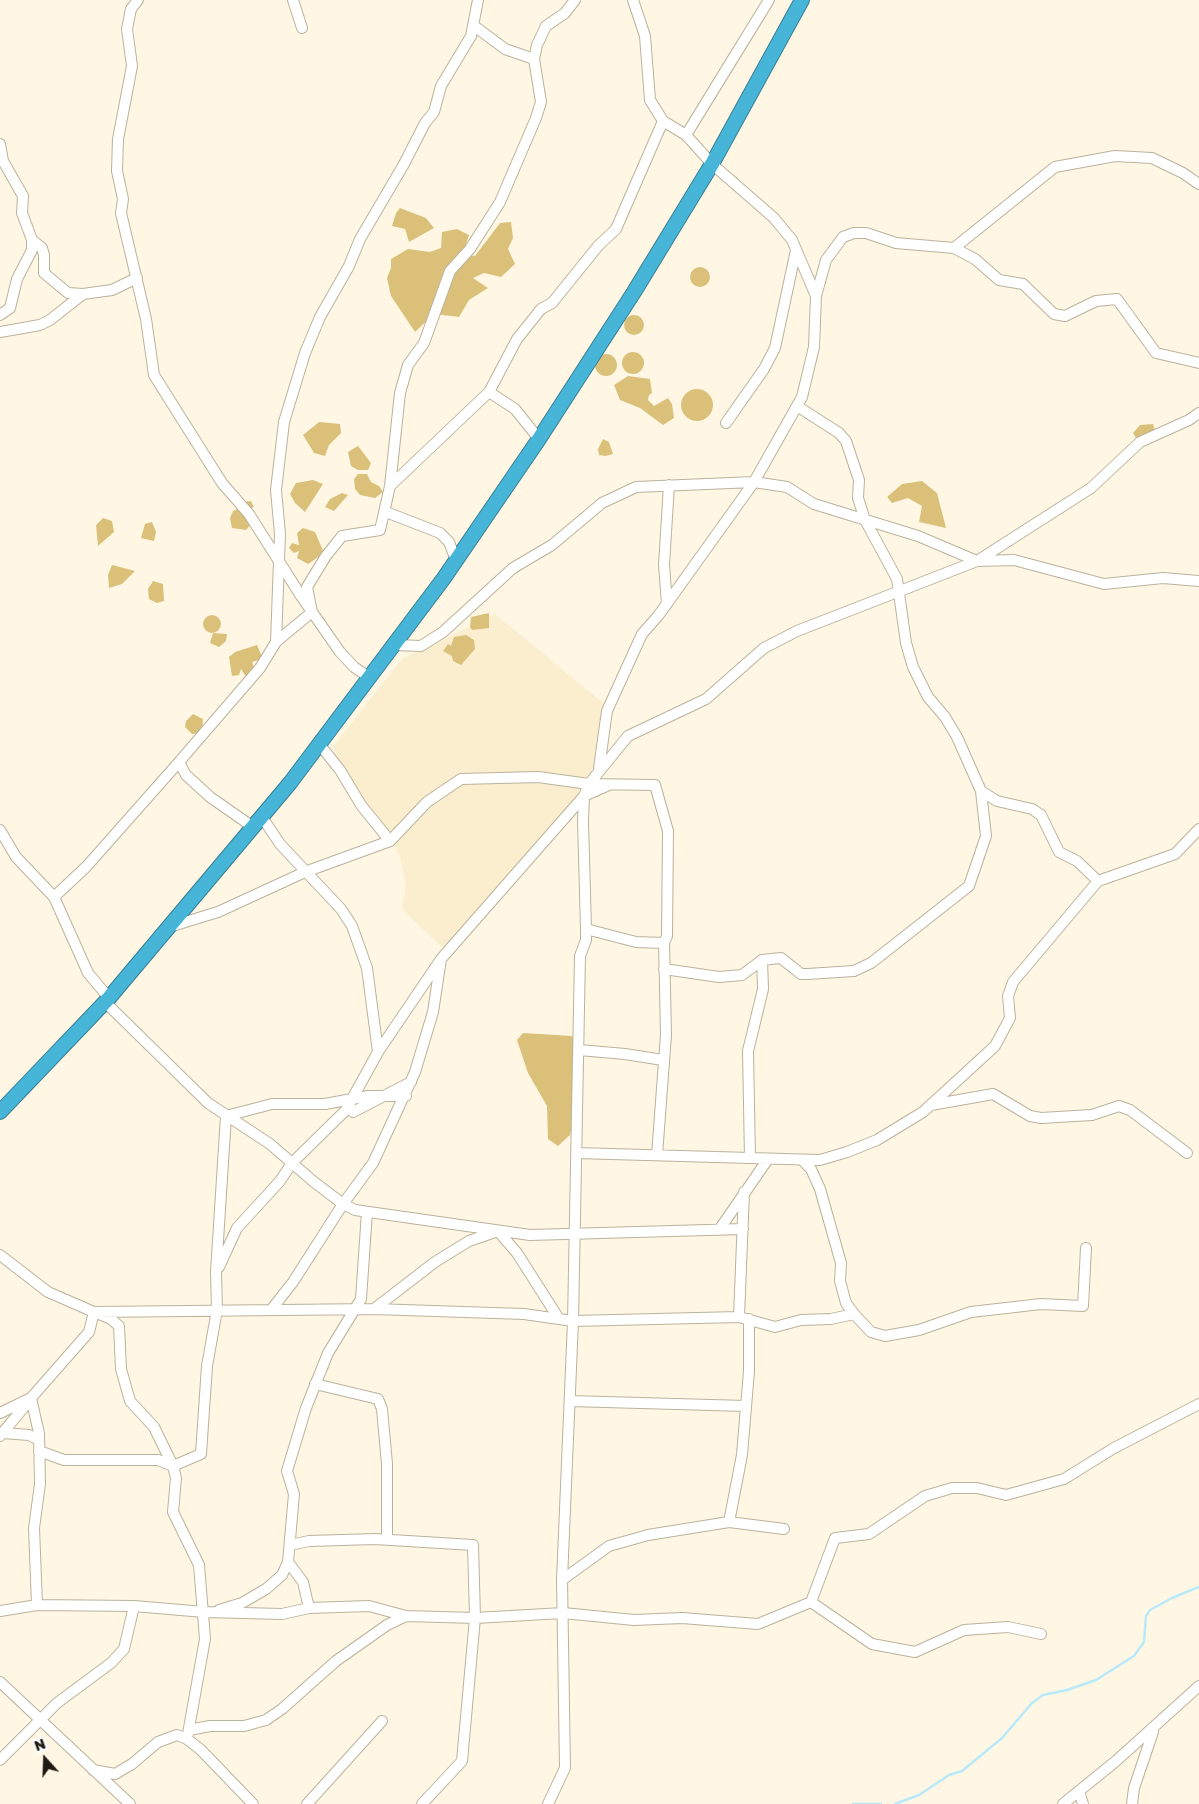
<!DOCTYPE html>
<html>
<head>
<meta charset="utf-8">
<style>
  body { margin:0 }
  #map { position:relative; width:1199px; height:1804px; overflow:hidden; background:#fff7e4; font-family:"Golos Text",sans-serif }
  canvas { display:block }
  .north { position:absolute; left:20px; top:1734px; width:50px; height:50px; -webkit-text-stroke:4px #fff; paint-order:stroke; rotate:340deg; font-size:14px; font-weight:700; line-height:20px; text-align:center; color:#1f1b13 }
  .north::after { content:''; display:block; margin:auto; width:18px; height:22px; background:#1f1b13; clip-path:polygon(50% 0,100% 100%,50% 72%,0 100%) }
</style>
</head>
<body>
<div id="map">
<canvas width="1199" height="1804"></canvas>
<div class="north">N</div>
</div>
<script>
const ctx = document.querySelector('canvas').getContext('2d');
ctx.lineJoin = 'round';
function fill(path, color) {
  ctx.fillStyle = color;
  ctx.fill(path, 'evenodd');
}
function shape(rows) {
  const path = new Path2D();
  for (const r of rows) {
    if (r.length === 3) {
      path.moveTo(r[0] + r[2], r[1]);
      path.arc(r[0], r[1], r[2], 0, 2 * Math.PI);
      continue;
    }
    path.moveTo(r[0], r[1]);
    for (let i = 2; i < r.length; i += 2) path.lineTo(r[i], r[i + 1]);
  }
  return path;
}
function stroke(path, color, width, dash) {
  ctx.strokeStyle = color;
  ctx.lineWidth = width;
  ctx.lineCap = dash ? 'butt' : 'round';
  ctx.setLineDash(dash || []);
  ctx.stroke(path);
}
fill(shape([
  [495,614,613,711,584,794,445,950,402,909,406,884,400,857,388,834,335,758,334,745,402,659]
]), '#faeecf');
fill(shape([
  [400,208,426,218,434,228,409,242,405,229,392,226,396,213],
  [511,222,513,238,508,249,515,264,501,277,484,273,473,278,488,288,469,300,459,317,434,314,415,332,391,296,387,278,391,268,391,259,408,249,430,252,441,248,442,232,457,229,469,235,463,254,475,256,500,223],
  [700,277,10],
  [634,325,10],
  [633,363,11],
  [606,365,11],
  [628,376,650,379,652,393,649,395,648,400,654,406,668,398,672,404,674,418,663,425,640,408,620,400,614,385],
  [697,405,16],
  [319,422,340,424,341,433,329,445,325,456,314,453,303,435],
  [1153,424,1155,430,1153,442,1141,446,1133,433,1140,425],
  [603,439,609,442,613,454,605,456,599,455,598,449],
  [358,446,371,463,368,470,358,470,351,466,348,452],
  [358,474,367,474,371,482,379,486,383,492,375,498,360,495,355,489,354,479],
  [313,480,323,484,305,512,295,503,290,494,296,483],
  [922,481,937,493,946,528,919,522,922,506,908,498,892,503,887,497,902,484],
  [342,493,348,495,334,511,325,507,330,499],
  [251,501,254,507,248,509,252,523,246,530,232,528,230,518,233,511,243,507,243,502],
  [103,518,112,521,114,532,98,546,96,525],
  [152,522,156,532,154,541,141,538,145,524],
  [303,528,315,532,324,553,308,564,297,558,299,551,294,553,289,548,292,543,299,545,297,533],
  [112,565,135,571,122,584,109,588,108,575],
  [153,581,163,584,164,601,157,603,149,599,148,589],
  [489,613,489,628,472,630,470,627,471,617],
  [212,624,9],
  [213,633,227,634,226,641,219,647,210,643],
  [466,635,474,640,475,649,461,665,453,661,452,656,443,651,448,644,451,646,454,637],
  [257,645,263,659,252,662,255,669,246,677,241,669,239,675,232,676,229,657,235,652],
  [193,714,203,719,202,733,192,734,185,727,186,721],
  [523,1033,572,1036,576,1046,574,1116,570,1135,558,1146,548,1139,547,1106,528,1073,517,1040]
]), '#dbc07a');
stroke(shape([
  [853,1804,881,1804],
  [895,1804,919,1795,949,1775,962,1771,1002,1738,1032,1703,1043,1695,1067,1690,1096,1680,1134,1656,1144,1642,1146,1616,1150,1610,1172,1598,1199,1587]
]), '#b8e9fb', 2.5);
const minor = shape([
  [138,0,131,9,127,29,132,66,118,139,117,171,123,199,121,213,146,319,154,375,222,483,249,514,301,596,340,652,354,667,370,678],
  [293,0,302,28],
  [473,25,505,49,534,59],
  [686,135,769,0],
  [0,144,3,161,23,196,22,213,32,240,32,250,17,279,10,308,0,315],
  [32,240,42,248,44,255,44,273,68,293,83,294,112,290,137,278],
  [954,248,1055,167,1115,156,1152,158,1183,173,1199,184],
  [816,296,826,260,843,237,854,233,866,233,896,243,954,248,975,259,999,280,1023,284,1054,314,1065,316,1096,301,1117,299,1156,353,1199,363],
  [0,332,40,325,50,320,83,294],
  [489,392,515,409,539,439],
  [797,406,839,433,846,441,859,480,858,498,865,520,897,579,906,643,913,667,928,697,945,717,957,737,981,791,997,801,1032,809,1041,815,1059,852,1077,861,1098,881],
  [726,423,764,369,775,348,796,250],
  [390,486,489,392,517,339,541,309,552,303,598,246,616,229,663,121],
  [386,512,440,533,449,542,456,560],
  [667,604,664,565,669,485],
  [276,642,280,534,276,490,284,422,305,353,320,317,349,266,360,239,404,164,425,123,434,112,441,86,471,36,478,0],
  [395,645,421,646,443,632,513,568,552,545,602,503,636,487,754,482,787,487,814,504,918,536,977,561,1014,560,1104,584,1163,578,1199,581],
  [320,745,340,770,361,805,390,841],
  [179,762,186,775,210,797,253,827],
  [599,768,607,711,642,634,658,616,754,482,802,397,814,347,816,296,792,240,774,218,712,164,686,135,663,121,650,100,645,36,633,0],
  [0,830,16,857,54,897,88,973,109,998],
  [54,897,86,867,179,762,260,668,276,642,312,612,307,587,326,556,342,536,380,530,390,486,400,393,408,365,424,343,450,271,470,249,500,202,536,118,541,102,534,59,537,45,546,26,565,13,575,0],
  [169,927,218,912,305,872,390,841,427,802,461,779,538,777,589,784,628,736,706,699,764,648,797,631,977,561,1091,488,1140,442,1189,420,1199,413],
  [586,929,636,942,664,943],
  [664,969,719,977,742,975,762,960,781,958,801,974,808,974,854,971,871,963,969,886,986,836,981,791],
  [105,1002,208,1103,270,1144,314,1182,343,1204,355,1210,530,1235,743,1229],
  [579,1050,625,1054,663,1060],
  [378,1052,441,959,584,796,609,785],
  [931,1105,993,1094,1030,1116,1041,1118,1092,1115,1119,1106,1130,1110,1187,1153],
  [353,1112,411,1082],
  [576,1153,820,1160,847,1152,877,1140,923,1112,995,1046,1010,1018,1008,996,1013,982,1098,881,1175,854,1199,829],
  [750,1158,748,1051,763,989,762,960],
  [802,1160,811,1169,820,1189,841,1263,840,1281,846,1303,854,1314],
  [719,1230,768,1159],
  [0,1255,48,1292,94,1312,374,1309,524,1314,573,1321,739,1317,775,1327,801,1320,831,1319,854,1314,871,1332,885,1336,919,1330,971,1312,1041,1304,1083,1306,1086,1248],
  [219,1267,237,1228,280,1181,292,1163,346,1110,378,1052,367,968,352,926,341,909,280,844,262,817],
  [374,1309,435,1262,469,1241,498,1231,517,1253,559,1319],
  [271,1310,293,1282,343,1204,373,1163,415,1072,433,1012,441,959],
  [739,1317,744,1192],
  [315,1384,378,1399,382,1409,387,1464,387,1539],
  [31,1398,39,1433,40,1484,34,1528,37,1605],
  [570,1401,746,1406],
  [0,1413,31,1398,89,1332,94,1312,111,1319,119,1326,121,1369,130,1401,154,1427,173,1466,176,1478,173,1512,199,1565,205,1639,187,1739],
  [3,1433,29,1435,39,1440],
  [0,1436,29,1401],
  [39,1451,64,1460,158,1460,173,1466,201,1454,207,1366,217,1310,216,1272,226,1116,272,1104,325,1104,368,1096,406,1096],
  [729,1522,742,1455,749,1371,749,1319],
  [290,1545,309,1541,375,1539,473,1545,475,1618,462,1761,422,1804],
  [288,1562,303,1582,309,1608],
  [562,1580,609,1546,648,1535,729,1522,784,1529],
  [811,1602,872,1644,915,1652,964,1630,1008,1627,1041,1634],
  [219,1610,242,1603,266,1589,282,1575,288,1562,294,1494,287,1471,306,1408,328,1353,361,1299,367,1212],
  [0,1611,37,1605,134,1606,204,1612,282,1614,309,1608,369,1606,406,1616,475,1618,563,1613,634,1620,682,1618,758,1624,811,1602,835,1538,869,1534,925,1496,952,1488,977,1488,1006,1495,1064,1479,1114,1448,1199,1404],
  [0,1682,130,1804],
  [189,1730,210,1726,244,1726,266,1720,282,1709,336,1661,387,1625,406,1616],
  [0,1760,57,1703,111,1663,124,1649,134,1606],
  [93,1770,115,1774,132,1764,158,1742,177,1735,187,1739,201,1750,253,1804],
  [1079,1791,1083,1804],
  [307,1804,382,1721],
  [548,1804,565,1768,562,1580,573,1321,580,956,586,940,586,929,583,821,584,796,589,784,655,785,668,831,667,936,664,943,666,1035,657,1155],
  [1063,1804,1116,1761,1199,1686],
  [1132,1804,1134,1788,1153,1732,1152,1728]
]);
const highway = shape([
  [0,1112,109,998,290,783,444,578,539,439,634,292,712,164,802,0]
]);
stroke(minor, '#bbb29c', 12);
stroke(highway, '#387f93', 16);
stroke(minor, '#fff', 10);
stroke(highway, '#46b5d8', 14);
</script>
</body>
</html>
